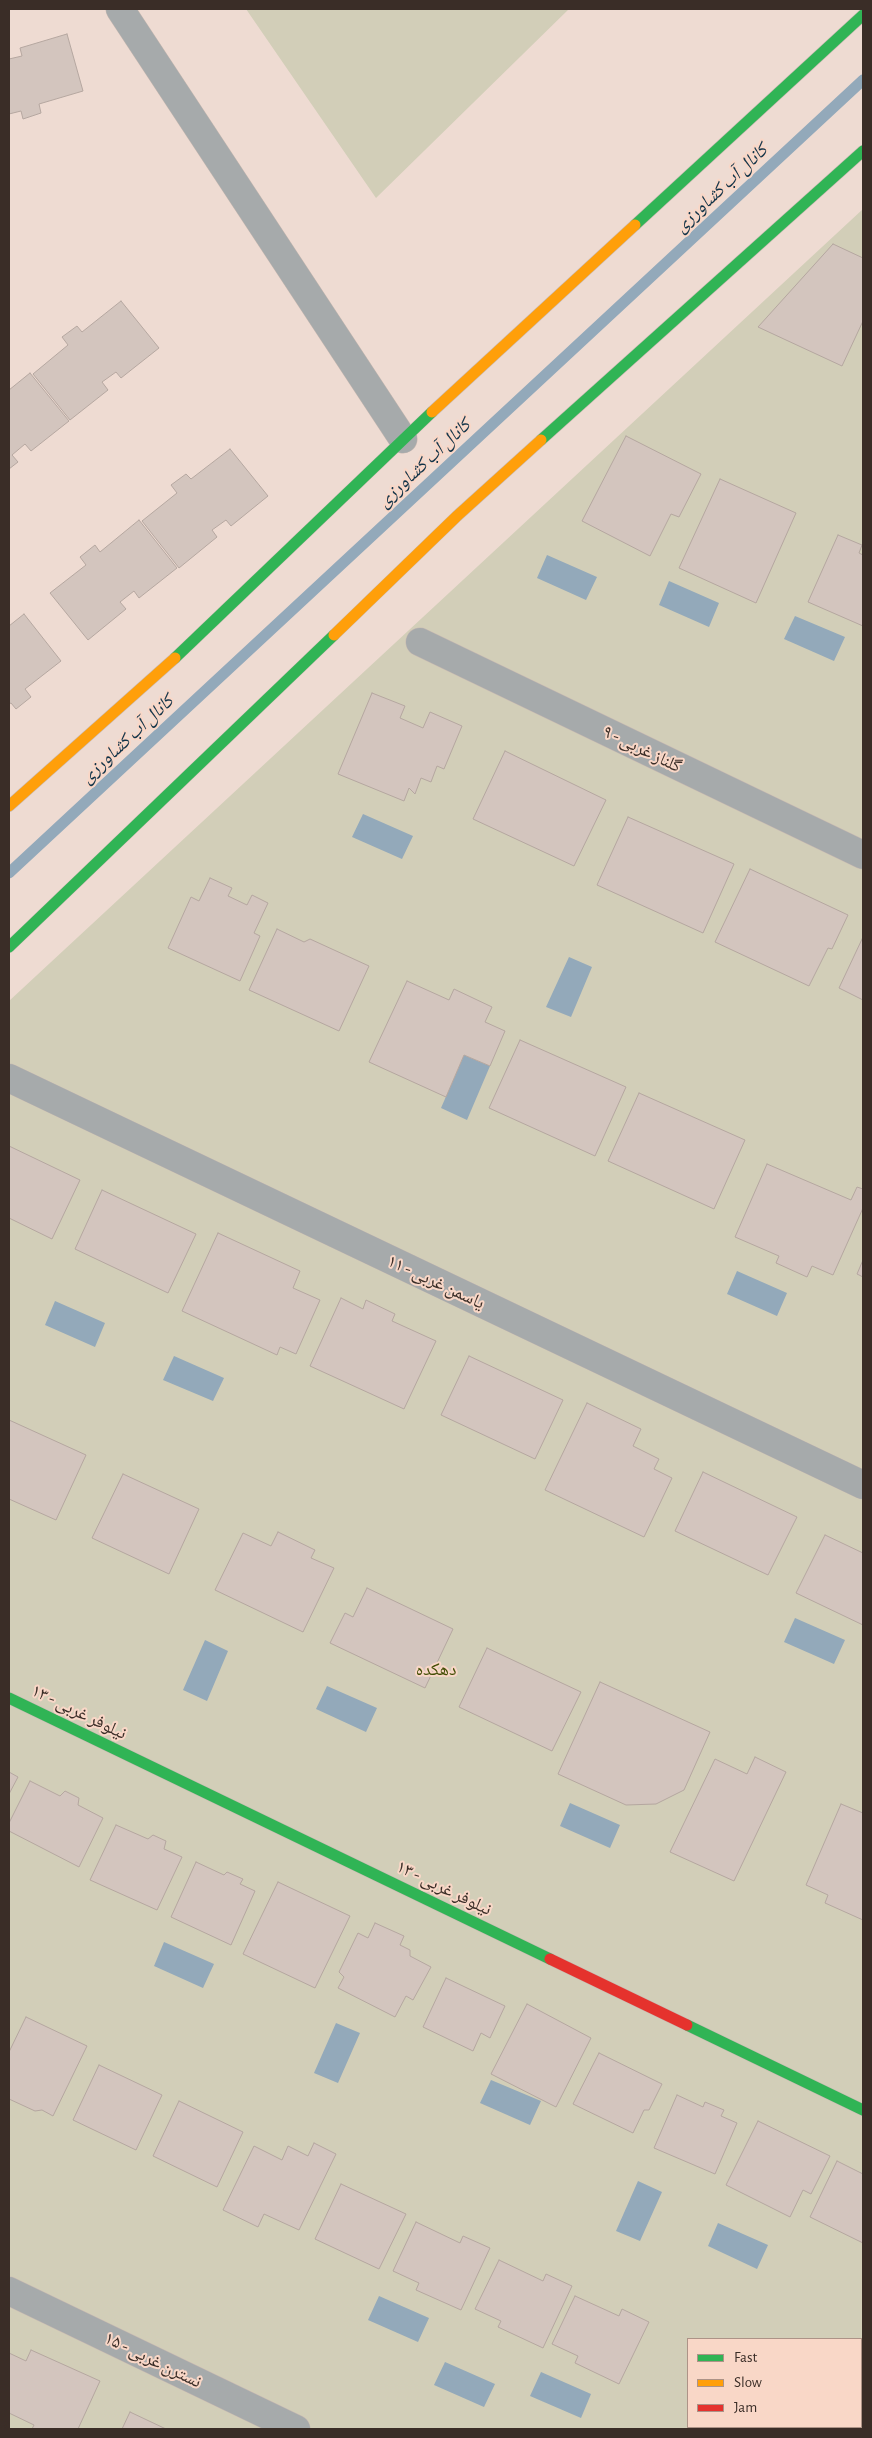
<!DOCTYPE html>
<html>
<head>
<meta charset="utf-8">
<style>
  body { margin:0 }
  #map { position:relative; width:872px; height:2438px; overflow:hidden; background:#eedbd2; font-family:"Alegreya Sans",sans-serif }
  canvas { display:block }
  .frame { position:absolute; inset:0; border:10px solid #3a2d27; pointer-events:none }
  .legend { position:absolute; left:687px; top:2338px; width:175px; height:90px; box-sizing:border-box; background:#f9d7c7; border:1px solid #ad9387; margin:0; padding:6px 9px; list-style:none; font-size:15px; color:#3a2d27 }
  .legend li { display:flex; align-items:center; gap:10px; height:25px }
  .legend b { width:25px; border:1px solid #ad9387 }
</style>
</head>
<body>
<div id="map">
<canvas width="872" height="2438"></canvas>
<div class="frame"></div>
<ul class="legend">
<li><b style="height:6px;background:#30b455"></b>Fast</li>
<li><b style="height:6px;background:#ff9f0a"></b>Slow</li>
<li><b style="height:6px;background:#e5322d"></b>Jam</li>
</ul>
</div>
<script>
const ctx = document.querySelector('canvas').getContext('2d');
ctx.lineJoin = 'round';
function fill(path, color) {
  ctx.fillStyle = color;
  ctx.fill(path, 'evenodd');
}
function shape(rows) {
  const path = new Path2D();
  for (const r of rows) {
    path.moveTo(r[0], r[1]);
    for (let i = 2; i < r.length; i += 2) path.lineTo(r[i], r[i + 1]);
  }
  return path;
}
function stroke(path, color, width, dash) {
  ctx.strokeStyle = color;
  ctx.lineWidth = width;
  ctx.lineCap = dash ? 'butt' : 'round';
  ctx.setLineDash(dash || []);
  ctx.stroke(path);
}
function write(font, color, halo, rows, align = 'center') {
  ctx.font = font + ' "Alegreya Sans","Noto Naskh Arabic",sans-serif';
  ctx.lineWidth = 4;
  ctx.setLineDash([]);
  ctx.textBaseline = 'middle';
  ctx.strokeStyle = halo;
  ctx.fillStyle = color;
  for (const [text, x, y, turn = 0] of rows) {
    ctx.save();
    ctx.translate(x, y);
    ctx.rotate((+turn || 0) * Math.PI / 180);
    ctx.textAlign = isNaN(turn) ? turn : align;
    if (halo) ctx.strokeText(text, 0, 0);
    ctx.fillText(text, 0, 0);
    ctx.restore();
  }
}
fill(shape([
  [246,9,569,9,376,198],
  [863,209,863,2429,9,2429,9,1001],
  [688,2339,861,2339,861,2427,688,2427]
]), '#d2ceb8');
fill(shape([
  [547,555,597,577,586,600,537,578],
  [669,581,719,603,709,627,659,605],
  [795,616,845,637,834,661,784,639],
  [363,814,413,836,402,859,352,837],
  [569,957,592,967,571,1017,546,1007],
  [464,1055,490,1066,467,1120,441,1108],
  [737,1271,787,1293,777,1316,727,1294],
  [55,1301,105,1323,95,1347,45,1325],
  [174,1356,224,1378,213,1401,163,1380],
  [795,1618,845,1640,834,1664,784,1642],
  [205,1640,228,1651,207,1701,183,1690],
  [327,1686,377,1708,366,1732,316,1709],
  [570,1803,620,1825,610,1848,560,1826],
  [164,1942,214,1964,203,1988,154,1966],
  [336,2023,360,2033,338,2083,314,2073],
  [491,2080,541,2101,530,2125,480,2103],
  [638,2181,662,2192,640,2241,616,2231],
  [718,2223,768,2245,757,2269,708,2246],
  [379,2296,429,2318,418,2342,368,2320],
  [445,2362,495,2384,484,2407,434,2385],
  [541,2372,591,2394,581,2418,530,2396]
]), '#93a9ba');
stroke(shape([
  [9,873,863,80]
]), '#93a9ba', 11);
const building = shape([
  [67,34,83,91,39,104,41,113,23,119,21,111,9,114,9,59,22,56,20,48,67,34],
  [833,244,863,258,863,321,842,366,758,327,833,244],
  [121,301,159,348,121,378,116,372,102,382,108,390,70,420,33,374,68,345,62,337,77,326,82,332,121,301],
  [30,373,69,421,31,451,25,444,12,455,18,462,9,469,9,390,30,373],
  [626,436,701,474,679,517,671,514,650,556,582,521,626,436],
  [230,449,268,496,231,526,226,520,212,530,217,537,179,568,142,521,177,493,171,485,186,474,191,479,230,449],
  [720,479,796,513,756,603,679,568,720,479],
  [139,520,177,568,139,598,134,591,120,602,126,609,88,640,50,593,86,565,80,557,95,545,100,552,139,520],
  [838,535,862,545,859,553,863,555,863,626,808,602,838,535],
  [24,614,61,661,25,689,31,697,16,709,11,703,9,704,9,626,24,614],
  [372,693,405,706,400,718,423,728,430,712,462,726,444,769,437,766,431,782,421,778,415,794,409,788,404,801,338,774,372,693],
  [505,751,606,800,574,866,473,819,505,751],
  [628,817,734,864,703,933,597,885,628,817],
  [750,869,848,915,832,949,828,948,809,986,715,942,750,869],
  [210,878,232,888,228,896,247,905,252,895,268,903,254,933,260,936,240,981,168,948,191,897,199,901,210,878],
  [277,929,304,942,310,939,369,966,339,1031,249,990,277,929],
  [863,937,863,1000,839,988,863,937],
  [407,981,449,1000,454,989,492,1007,485,1022,505,1031,490,1066,464,1055,446,1097,369,1062,407,981],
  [520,1040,626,1087,595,1156,489,1108,520,1040],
  [639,1093,745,1140,714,1209,608,1161,639,1093],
  [9,1146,80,1180,52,1239,9,1218,9,1146],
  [767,1164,851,1200,857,1187,863,1189,863,1208,833,1275,812,1266,807,1277,776,1263,779,1256,735,1237,767,1164],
  [102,1190,196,1234,168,1293,75,1249,102,1190],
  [218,1233,300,1271,293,1288,320,1300,296,1354,280,1347,277,1355,182,1311,218,1233],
  [863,1260,863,1277,857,1274,863,1260],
  [341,1298,363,1309,366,1300,395,1314,392,1321,436,1341,404,1409,310,1366,341,1298],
  [469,1356,563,1400,535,1459,441,1415,469,1356],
  [587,1403,641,1429,633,1446,659,1459,654,1469,672,1478,644,1537,545,1490,587,1403],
  [9,1420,86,1455,56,1520,9,1499,9,1420],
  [703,1472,797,1517,768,1575,675,1531,703,1472],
  [123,1474,199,1509,169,1574,92,1538,123,1474],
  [278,1532,315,1550,311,1558,334,1568,303,1632,215,1590,243,1533,271,1546,278,1532],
  [825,1535,863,1553,863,1625,796,1593,825,1535],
  [367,1588,453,1629,425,1688,330,1643,345,1613,353,1617,367,1588],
  [487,1648,581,1692,552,1751,459,1707,487,1648],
  [600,1682,710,1732,684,1790,656,1804,626,1805,558,1774,600,1682],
  [755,1757,786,1772,734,1881,670,1852,715,1759,747,1774,755,1757],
  [9,1772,18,1777,9,1794,9,1772],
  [30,1781,60,1796,65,1791,79,1798,78,1805,103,1818,79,1867,9,1831,9,1823,30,1781],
  [841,1804,863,1813,863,1920,825,1903,828,1895,806,1885,841,1804],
  [116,1825,148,1839,153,1835,166,1841,164,1849,182,1857,157,1910,90,1880,116,1825],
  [196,1862,224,1875,227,1872,243,1879,240,1884,255,1891,231,1945,171,1917,196,1862],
  [278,1882,350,1916,315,1988,243,1954,278,1882],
  [375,1923,404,1936,400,1945,410,1950,410,1956,431,1967,413,2000,406,1996,395,2017,338,1988,344,1977,339,1972,358,1933,368,1938,375,1923],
  [446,1978,505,2006,490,2038,481,2033,473,2051,423,2027,446,1978],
  [527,2004,591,2038,556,2107,491,2074,527,2004],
  [26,2017,87,2046,53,2116,42,2110,35,2111,9,2099,9,2052,26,2017],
  [599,2053,662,2084,649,2110,644,2110,633,2133,573,2104,599,2053],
  [99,2065,162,2095,136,2150,73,2120,99,2065],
  [677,2095,703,2107,705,2102,724,2110,721,2116,737,2123,715,2174,654,2148,677,2095],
  [179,2101,243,2132,217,2187,153,2156,179,2101],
  [758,2121,830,2156,811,2194,803,2190,790,2217,726,2185,758,2121],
  [314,2143,336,2154,299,2230,264,2214,258,2227,223,2210,254,2146,282,2160,288,2146,308,2156,314,2143],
  [837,2161,863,2174,863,2243,810,2217,837,2161],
  [341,2184,406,2214,379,2269,315,2239,341,2184],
  [416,2222,460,2243,463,2236,490,2248,461,2310,416,2290,419,2283,393,2271,416,2222],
  [499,2260,543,2281,546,2274,572,2286,543,2348,498,2327,501,2321,475,2309,499,2260],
  [575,2296,619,2316,622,2309,649,2322,619,2384,575,2363,578,2356,552,2344,575,2296],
  [31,2350,100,2381,78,2429,32,2429,34,2425,9,2413,9,2353,26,2361,31,2350],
  [130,2412,166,2429,122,2429,130,2412],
  [717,2427,794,2427,793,2429,716,2429,717,2427],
  [814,2427,848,2427,853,2429,813,2429,814,2427]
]);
fill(building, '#d3c5be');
stroke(building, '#b5a7a0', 1);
const street = shape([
  [120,9,403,439],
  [420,642,863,855],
  [9,1078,863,1485],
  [9,2291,296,2429]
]);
const fast = shape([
  [635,225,863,15],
  [541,440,863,151],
  [175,658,432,412],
  [9,947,334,635],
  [9,1698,550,1959],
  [687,2025,863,2110]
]);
const slow = shape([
  [432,412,635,225],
  [334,635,457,516,541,440],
  [9,806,175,658]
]);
const jam = shape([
  [550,1959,687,2025]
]);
stroke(street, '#c8b9b2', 29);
stroke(fast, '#c8b9b2', 12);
stroke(slow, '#c8b9b2', 12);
stroke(jam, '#c8b9b2', 12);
stroke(street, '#a6aaab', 28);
stroke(fast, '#30b455', 11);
stroke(slow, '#ff9f0a', 11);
stroke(jam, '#e5322d', 11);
write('18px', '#3a2d27', '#f9d7c7', [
  ["گلناز غربی - ۹",642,749,26],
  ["یاسمن غربی - ۱۱",436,1282,25],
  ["نیلوفر غربی - ۱۳",79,1712,26],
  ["نیلوفر غربی - ۱۳",444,1888,26],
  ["نسترن غربی - ۱۵",153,2360,26]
]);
write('18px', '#434e05', '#f9d7c7', [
  ["دهکده",436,1670]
]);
write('italic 19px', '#113348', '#f9d7c7', [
  ["کانال آب کشاورزی",721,188,-43],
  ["کانال آب کشاورزی",424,463,-43],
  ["کانال آب کشاورزی",127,739,-43]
]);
</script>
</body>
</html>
